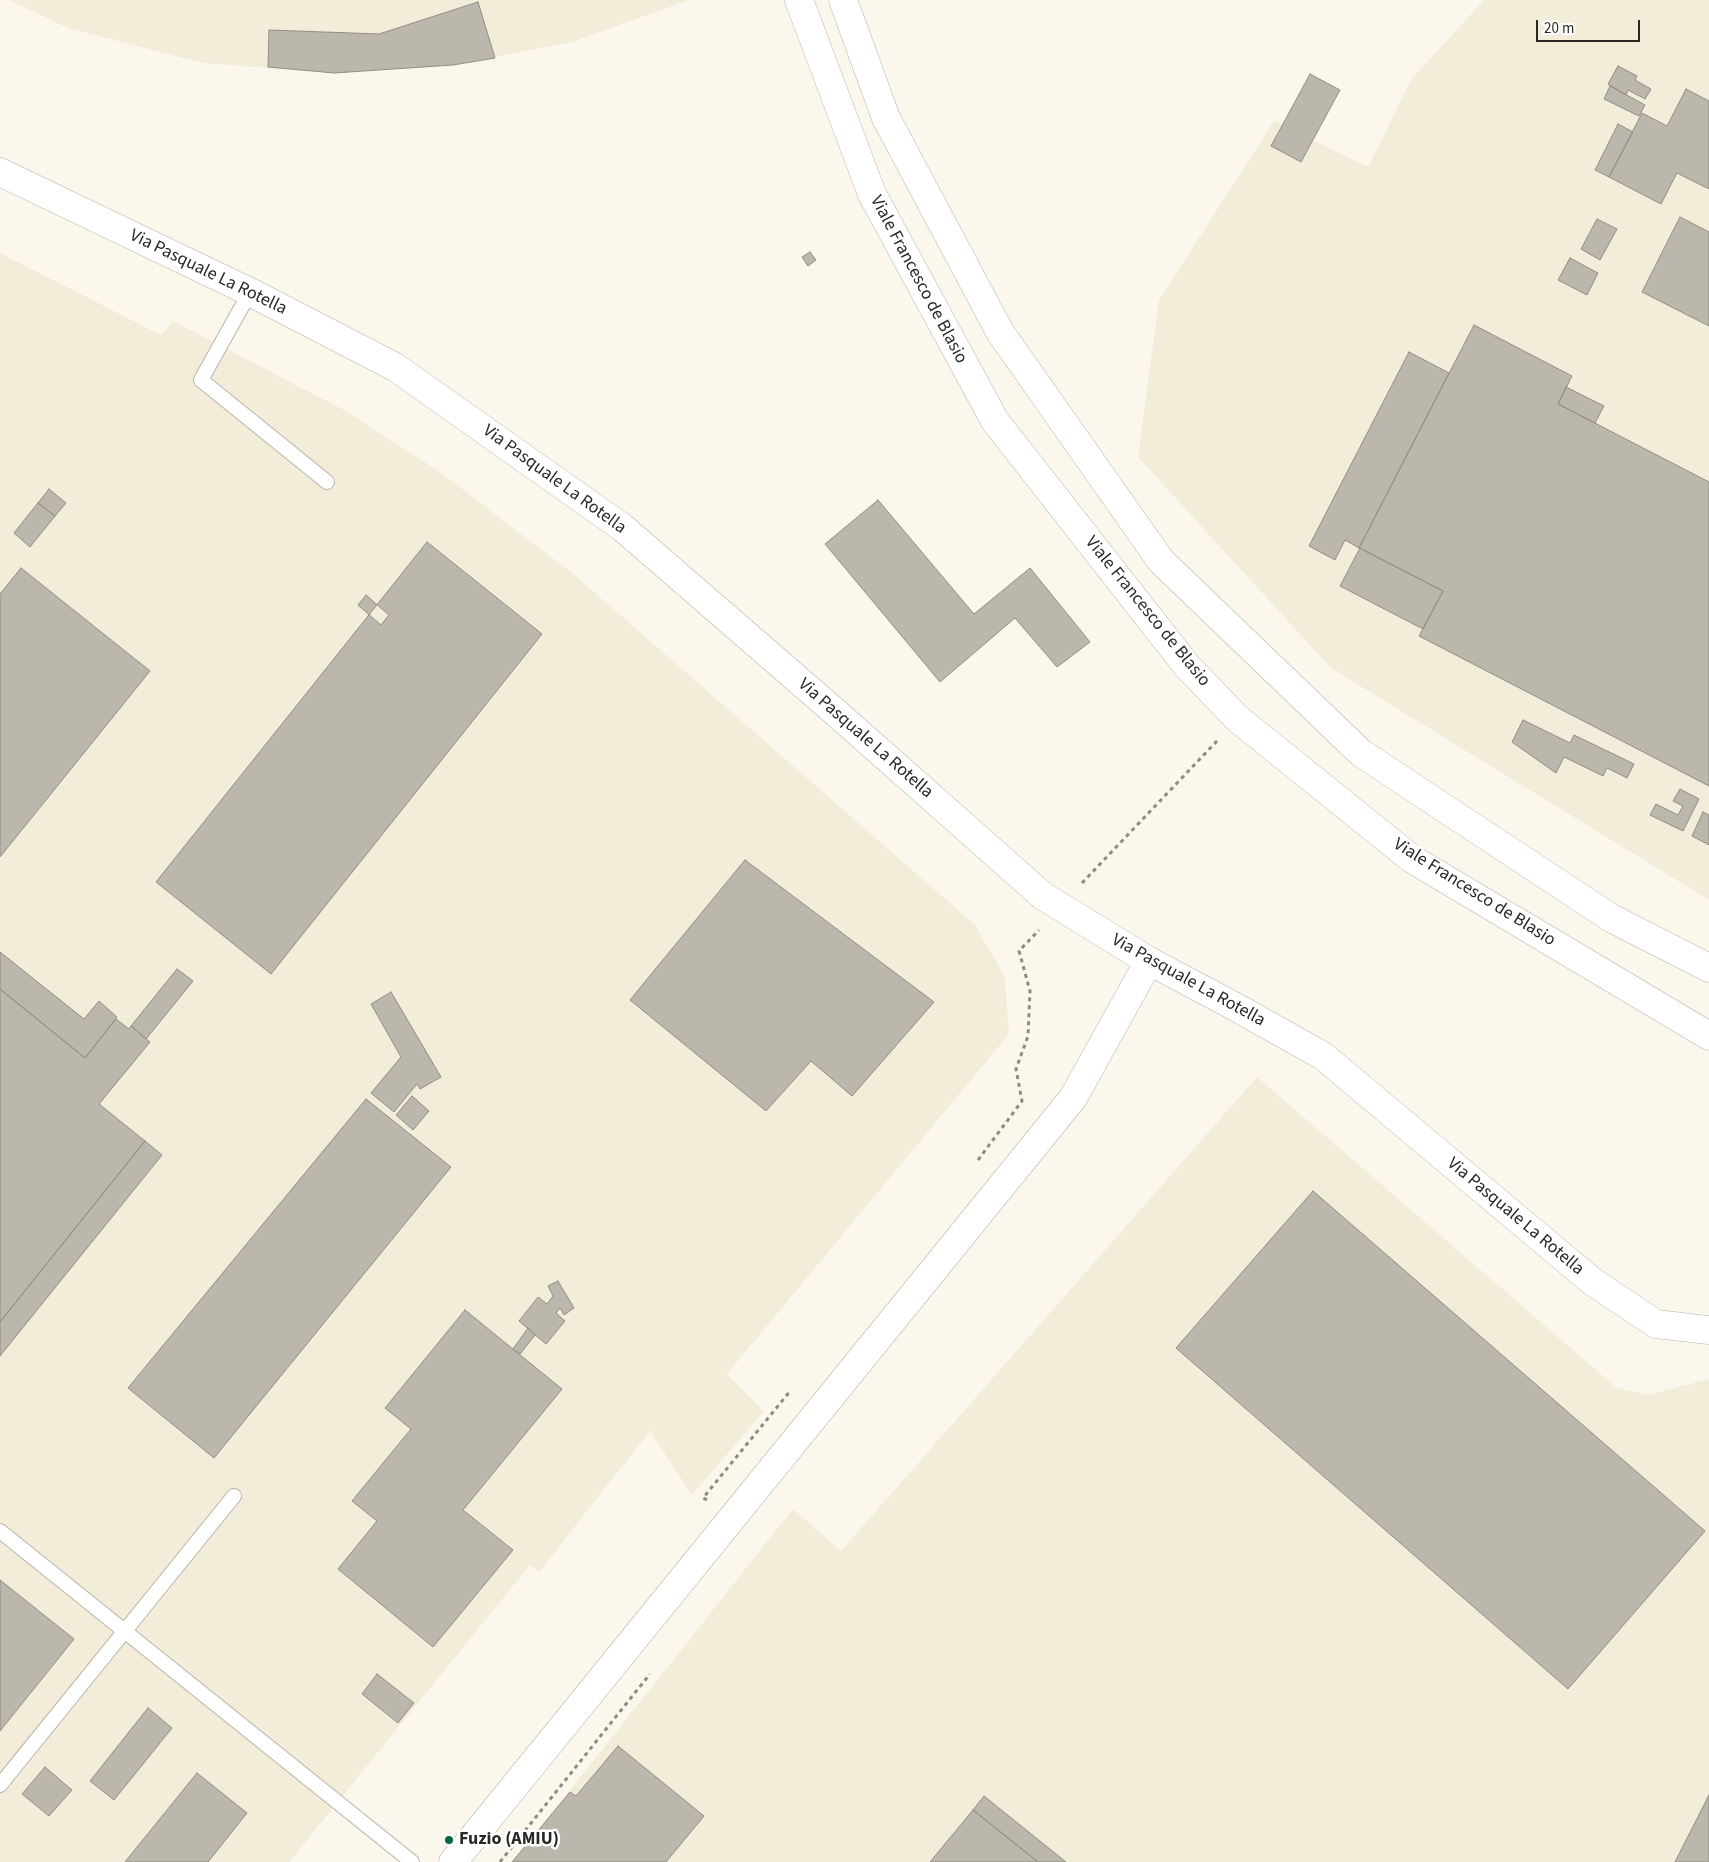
<!DOCTYPE html>
<html>
<head>
<meta charset="utf-8">
<style>
  body { margin:0 }
  #map { position:relative; width:1709px; height:1862px; overflow:hidden; background:#fbf7ec; font-family:"Source Sans 3",sans-serif }
  canvas { display:block }
  .scale { position:absolute; left:1536px; top:20px; width:104px; height:22px; box-sizing:border-box; border:2px solid #292824; border-top:0; padding-left:6px; font-size:15px; line-height:18px; white-space:nowrap; color:#292824; -webkit-text-stroke:4px #fff; paint-order:stroke }
</style>
</head>
<body>
<div id="map">
<canvas width="1709" height="1862"></canvas>
<div class="scale">20 m</div>
</div>
<script>
const ctx = document.querySelector('canvas').getContext('2d');
ctx.lineJoin = 'round';
function fill(path, color) {
  ctx.fillStyle = color;
  ctx.fill(path, 'evenodd');
}
function shape(rows) {
  const path = new Path2D();
  for (const r of rows) {
    path.moveTo(r[0], r[1]);
    for (let i = 2; i < r.length; i += 2) path.lineTo(r[i], r[i + 1]);
  }
  return path;
}
function stroke(path, color, width, dash) {
  ctx.strokeStyle = color;
  ctx.lineWidth = width;
  ctx.lineCap = dash ? 'butt' : 'round';
  ctx.setLineDash(dash || []);
  ctx.stroke(path);
}
function write(font, color, halo, rows, align = 'center') {
  ctx.font = font + ' "Source Sans 3",sans-serif';
  ctx.lineWidth = 5;
  ctx.setLineDash([]);
  ctx.textBaseline = 'middle';
  ctx.strokeStyle = halo;
  ctx.fillStyle = color;
  for (const [text, x, y, turn = 0] of rows) {
    ctx.save();
    ctx.translate(x, y);
    ctx.rotate((+turn || 0) * Math.PI / 180);
    ctx.textAlign = isNaN(turn) ? turn : align;
    if (halo) ctx.strokeText(text, 0, 0);
    ctx.fillText(text, 0, 0);
    ctx.restore();
  }
}
fill(shape([
  [9,0,689,0,572,42,453,65,334,73,203,63,68,28],
  [1484,0,1709,0,1709,900,1331,668,1138,457,1159,300,1274,121,1368,167,1411,80],
  [0,253,161,335,173,321,344,410,437,470,571,572,975,925,1005,977,1009,1034,727,1374,764,1411,692,1495,650,1431,539,1572,530,1565,289,1862,0,1862],
  [1257,1077,1617,1388,1648,1395,1709,1379,1709,1862,513,1862,793,1509,841,1551]
]), '#f2ecd9');
const building = shape([
  [478,2,495,58,453,65,334,73,268,67,269,30,379,34,478,2],
  [1618,66,1637,76,1635,80,1651,89,1645,99,1628,90,1626,95,1608,84,1618,66],
  [1310,74,1340,90,1301,162,1271,146,1310,74],
  [1610,86,1645,105,1639,116,1604,99,1610,86],
  [1686,89,1709,101,1709,189,1677,173,1661,204,1609,177,1642,113,1667,126,1686,89],
  [1618,124,1633,132,1609,177,1595,170,1618,124],
  [1680,217,1709,232,1709,326,1642,292,1680,217],
  [1597,219,1617,229,1600,260,1581,249,1597,219],
  [810,252,816,260,808,266,802,257,810,252],
  [1570,258,1598,273,1587,295,1558,280,1570,258],
  [1474,325,1572,376,1558,404,1709,482,1709,786,1419,636,1443,591,1359,548,1474,325],
  [1409,352,1449,373,1359,548,1345,540,1335,560,1309,546,1409,352],
  [1566,387,1604,406,1595,423,1558,404,1566,387],
  [49,489,66,503,55,516,38,503,49,489],
  [878,500,974,614,1030,568,1090,642,1057,667,1015,618,940,682,825,544,878,500],
  [38,503,55,516,30,547,14,533,38,503],
  [427,542,542,634,271,974,156,882,427,542],
  [1360,548,1443,591,1423,629,1340,586,1360,548],
  [21,568,150,671,0,857,0,594,21,568],
  [366,595,389,615,381,625,358,605,366,595],
  [1523,720,1570,743,1574,735,1634,764,1627,778,1607,768,1603,776,1564,757,1556,773,1512,742,1523,720],
  [1680,789,1699,799,1683,831,1650,815,1656,804,1678,815,1683,806,1673,801,1680,789],
  [1703,812,1709,815,1709,845,1692,836,1703,812],
  [745,860,934,1002,852,1096,811,1061,766,1111,630,1000,745,860],
  [0,952,84,1019,99,1001,117,1017,85,1058,0,989,0,952],
  [177,969,193,981,146,1039,131,1026,177,969],
  [0,989,85,1058,116,1019,129,1029,131,1026,150,1042,99,1104,145,1141,0,1322,0,989],
  [391,992,441,1077,420,1089,417,1084,394,1112,371,1093,401,1057,371,1004,391,992],
  [412,1096,429,1111,413,1130,396,1115,412,1096],
  [366,1099,451,1167,214,1458,128,1388,366,1099],
  [145,1141,162,1155,0,1356,0,1322,145,1141],
  [1313,1191,1705,1531,1568,1689,1176,1348,1313,1191],
  [558,1281,574,1308,564,1315,560,1308,556,1313,565,1321,546,1344,519,1321,538,1297,547,1304,553,1296,548,1286,558,1281],
  [465,1310,562,1389,463,1510,513,1550,433,1647,338,1569,377,1521,352,1501,411,1429,385,1408,465,1310],
  [528,1328,535,1335,520,1354,513,1349,528,1328],
  [0,1580,74,1639,0,1731,0,1580],
  [377,1674,414,1703,398,1723,362,1694,377,1674],
  [148,1708,172,1728,114,1800,90,1781,148,1708],
  [618,1746,704,1816,666,1862,512,1862,570,1792,576,1796,618,1746],
  [45,1767,72,1790,49,1816,22,1794,45,1767],
  [197,1773,247,1813,208,1862,125,1862,197,1773],
  [1709,1795,1709,1862,1675,1862,1709,1795],
  [984,1796,1066,1862,1038,1862,973,1810,984,1796],
  [973,1810,1038,1862,930,1862,973,1810]
]);
fill(building, '#bbb7ad');
stroke(building, '#918e84', 1);
const lane = shape([
  [250,292,201,380,327,482],
  [0,1531,412,1862],
  [0,1785,234,1496]
]);
const street = shape([
  [453,1862,1073,1098,1149,961]
]);
const secondary = shape([
  [799,0,872,194,995,421,1187,666,1238,719,1412,859,1709,1036],
  [843,0,886,118,1000,332,1161,561,1361,753,1611,918,1709,968],
  [0,172,250,292,395,367,623,528,834,711,1043,896,1149,961,1232,1005,1323,1056,1593,1282,1656,1324,1709,1330]
]);
stroke(lane, '#b7b4a9', 16);
stroke(street, '#b7b4a9', 29);
stroke(secondary, '#b7b4a9', 29);
stroke(shape([
  [1082,883,1217,741],
  [978,1160,1022,1101,1016,1069,1028,1036,1030,991,1019,951,1039,930],
  [707,1500,703,1498,791,1390],
  [500,1862,650,1674]
]), '#8d8b83', 3, [4, 4]);
stroke(lane, '#fff', 14);
stroke(street, '#fff', 28);
stroke(secondary, '#fff', 28);
for (const [x, y, r, color] of [
  [449,1840,5,"#06683d"]
]) {
  const dot = new Path2D();
  dot.arc(x, y, r, 0, 2 * Math.PI);
  ctx.fillStyle = color;
  ctx.fill(dot);
  stroke(dot, '#fff', 2);
}
write('18px', '#292824', '#fff', [
  ["Via Pasquale La Rotella",208,273,26],
  ["Viale Francesco de Blasio",918,280,62],
  ["Via Pasquale La Rotella",554,480,36],
  ["Viale Francesco de Blasio",1147,612,51],
  ["Via Pasquale La Rotella",865,739,41],
  ["Viale Francesco de Blasio",1474,893,32],
  ["Via Pasquale La Rotella",1188,981,29],
  ["Via Pasquale La Rotella",1515,1217,40]
]);
write('bold 18px', '#292824', '#fff', [
  ["Fuzio (AMIU)",459,1840]
], 'left');
</script>
</body>
</html>
